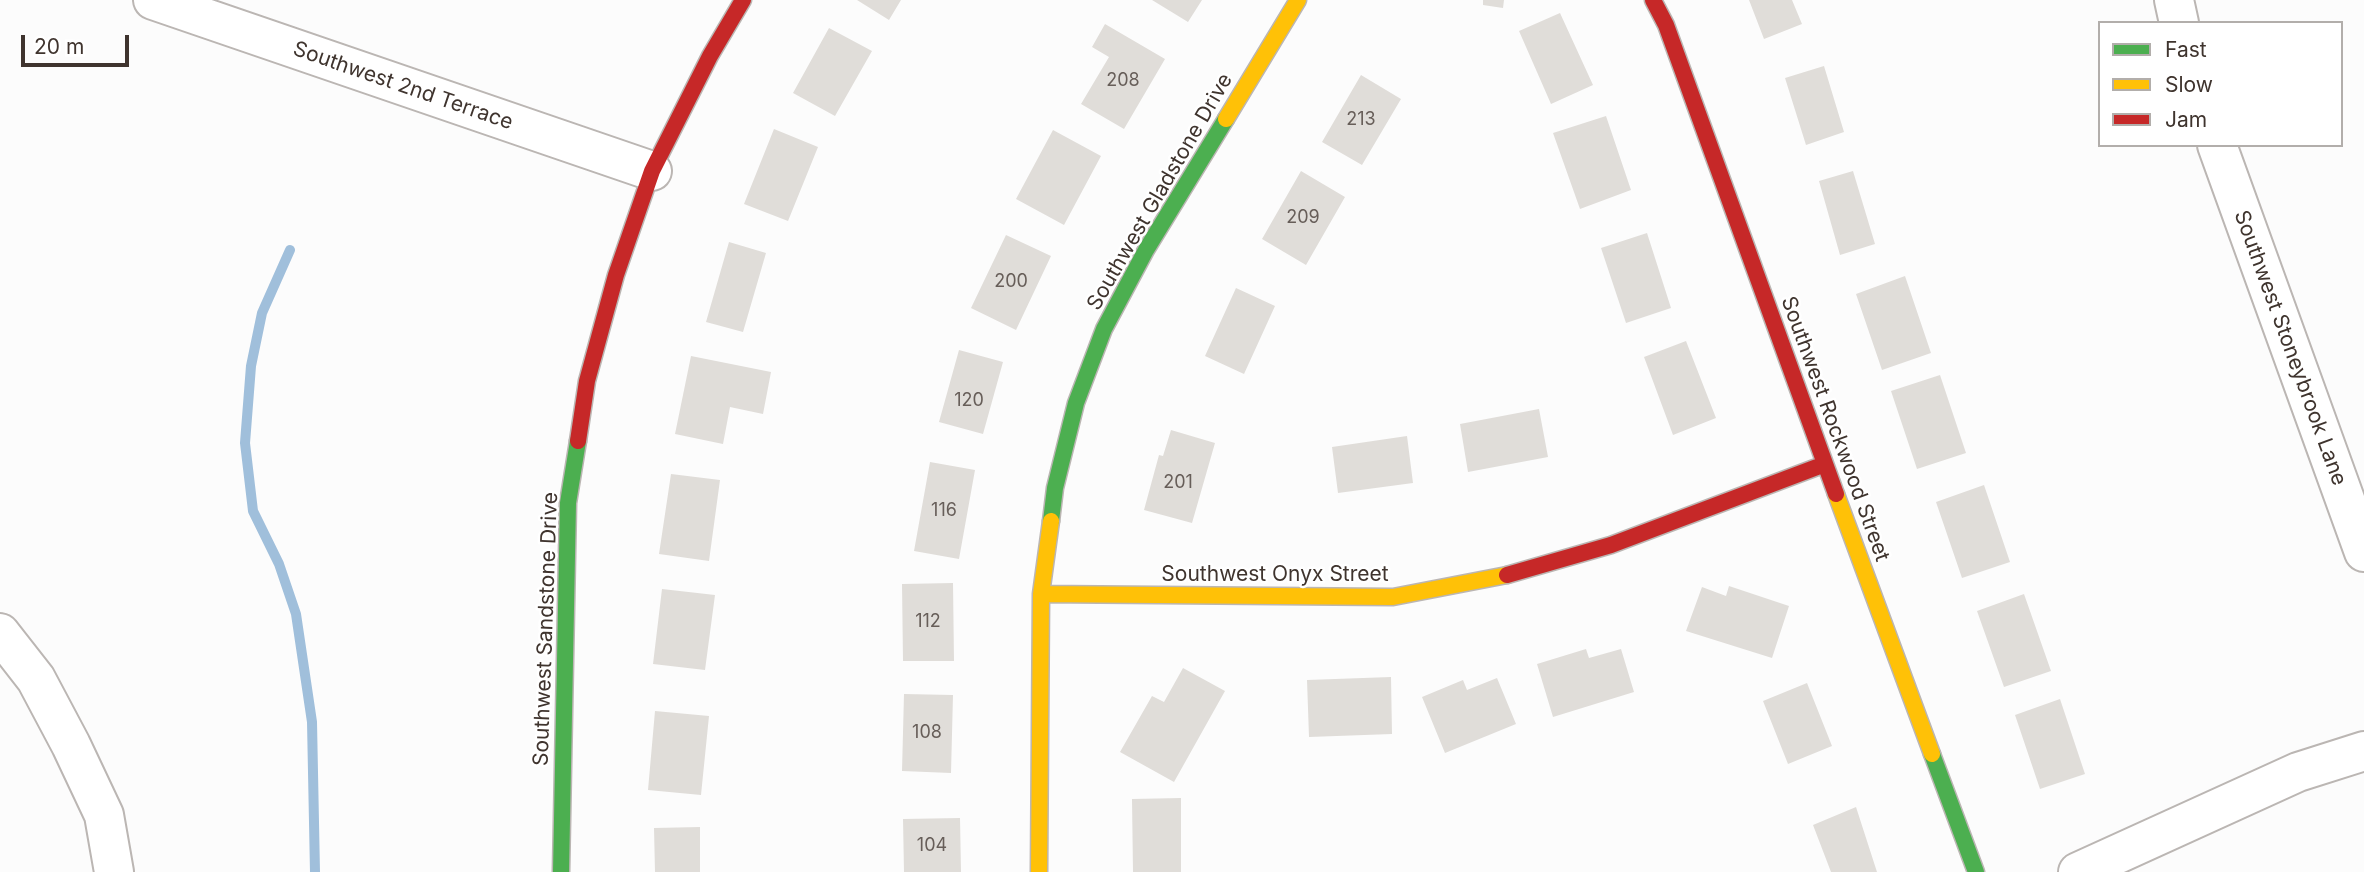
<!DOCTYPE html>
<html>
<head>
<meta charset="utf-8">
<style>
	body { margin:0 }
	#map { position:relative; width:2364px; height:872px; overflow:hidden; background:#fcfcfc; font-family:Inter,sans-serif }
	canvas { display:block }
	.legend { position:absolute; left:2098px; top:21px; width:245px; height:126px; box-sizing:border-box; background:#fff; border:2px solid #b2aeab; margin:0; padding:9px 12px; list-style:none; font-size:21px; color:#3f342e }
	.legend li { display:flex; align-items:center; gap:14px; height:35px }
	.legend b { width:35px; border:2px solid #b2aeab }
	.scale { position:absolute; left:21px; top:35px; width:108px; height:32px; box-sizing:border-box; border:4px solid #3f342e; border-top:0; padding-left:9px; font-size:21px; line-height:24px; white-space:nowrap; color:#3f342e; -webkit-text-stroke:5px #fff; paint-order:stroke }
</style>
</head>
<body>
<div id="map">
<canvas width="2364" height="872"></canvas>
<ul class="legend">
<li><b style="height:9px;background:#4caf50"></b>Fast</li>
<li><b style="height:9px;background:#ffc107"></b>Slow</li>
<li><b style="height:9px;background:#c62828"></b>Jam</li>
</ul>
<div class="scale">20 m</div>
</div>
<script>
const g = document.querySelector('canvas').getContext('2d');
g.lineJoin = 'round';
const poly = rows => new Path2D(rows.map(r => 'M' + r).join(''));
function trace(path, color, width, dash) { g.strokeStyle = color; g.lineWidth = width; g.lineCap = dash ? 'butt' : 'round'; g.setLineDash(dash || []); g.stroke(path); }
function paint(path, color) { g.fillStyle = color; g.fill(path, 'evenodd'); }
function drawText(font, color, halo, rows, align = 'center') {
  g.font = font + ' Inter,sans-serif'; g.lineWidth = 5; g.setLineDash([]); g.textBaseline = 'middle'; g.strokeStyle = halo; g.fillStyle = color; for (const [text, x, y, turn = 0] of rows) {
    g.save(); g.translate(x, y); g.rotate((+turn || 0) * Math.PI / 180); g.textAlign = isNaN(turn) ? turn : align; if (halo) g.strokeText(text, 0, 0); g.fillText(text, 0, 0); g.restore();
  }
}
trace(poly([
	[290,250,262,313,251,366,245,443,253,511,279,564,296,614,312,722,315,872]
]), '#a0bfdb', 10);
paint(poly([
	[857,0,901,0,889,20],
	[1152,0,1202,0,1188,22],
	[1483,0,1504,0,1503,8,1483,5],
	[1749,0,1792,0,1802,24,1764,39],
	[1560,13,1593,85,1551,104,1519,31],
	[1105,24,1165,59,1124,129,1081,104,1109,57,1092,47],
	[829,28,872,51,835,116,793,93],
	[1824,66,1844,132,1806,145,1785,78],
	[1361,75,1401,99,1362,165,1322,142],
	[1606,116,1631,190,1580,209,1553,133],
	[774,129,818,147,788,221,744,204],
	[1053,130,1101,156,1064,225,1016,199],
	[1301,171,1345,197,1306,265,1262,239],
	[1853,171,1875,244,1840,255,1819,181],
	[1647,233,1671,308,1626,323,1601,248],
	[1006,235,1051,256,1016,330,971,308],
	[729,242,766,253,743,332,706,322],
	[1905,276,1931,353,1882,370,1856,294],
	[1236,288,1275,306,1244,374,1205,356],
	[1686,341,1716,418,1673,435,1644,357],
	[959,350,1003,362,983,434,939,422],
	[691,356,771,372,763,414,730,407,723,444,675,434],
	[1940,375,1966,453,1917,469,1891,391],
	[1539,409,1548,457,1468,472,1460,424],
	[1171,430,1215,443,1192,523,1144,510,1159,455,1163,456],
	[1407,436,1413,483,1338,493,1332,447],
	[930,462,975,470,959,559,914,551],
	[671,474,720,480,709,561,659,554],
	[1984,485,2010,562,1962,578,1936,502],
	[953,583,954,661,903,661,902,584],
	[1729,586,1789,606,1772,658,1686,631,1702,587,1726,596],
	[662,589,715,595,705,670,653,664],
	[2024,594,2051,671,2004,687,1977,611],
	[1586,649,1589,658,1621,649,1634,692,1553,717,1537,664],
	[1183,668,1225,691,1174,782,1120,752,1152,696,1164,702],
	[1391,677,1392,734,1309,737,1307,680],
	[1497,678,1516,724,1445,753,1422,697,1463,680,1467,690],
	[1807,683,1832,746,1788,764,1763,701],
	[904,694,953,695,951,773,902,771],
	[2060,699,2085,774,2040,789,2015,715],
	[655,711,709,716,701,795,648,790],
	[1181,798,1181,872,1133,872,1132,799],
	[1856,807,1877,872,1831,872,1813,825],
	[960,818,961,872,904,872,903,819],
	[700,827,700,872,655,872,654,828]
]), '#e0ddd9');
const street = poly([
	[153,0,652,171],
	[2174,0,2179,23],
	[2217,145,2364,552],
	[0,633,36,679,71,745,104,815,114,872],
	[2078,872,2298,772,2364,751]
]);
const fast = poly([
	[1051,521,1055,488,1076,403,1104,329,1146,250,1226,119],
	[1932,754,1976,872],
	[561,872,568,503,578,441]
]);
const slow = poly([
	[1226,119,1298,0],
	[1836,494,1932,754],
	[1041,594,1393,597,1507,575],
	[1039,872,1041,594,1051,521]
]);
const jam = poly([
	[1653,0,1666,25,1836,494],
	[578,441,587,381,616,275,652,171,710,56,743,0],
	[1507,575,1611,545,1825,464]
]);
trace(street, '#bbb6b3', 42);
trace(fast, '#bbb6b3', 19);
trace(slow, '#bbb6b3', 19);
trace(jam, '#bbb6b3', 19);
trace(street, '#fff', 38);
trace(fast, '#4caf50', 16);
trace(slow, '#ffc107', 16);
trace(jam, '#c62828', 16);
drawText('18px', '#675e59', null, [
	["208",1123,81],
	["213",1361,120],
	["209",1303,218],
	["200",1011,282],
	["120",969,401],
	["201",1178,483],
	["116",944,511],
	["112",928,622],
	["108",927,733],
	["104",932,846]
]);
drawText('21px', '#3f342e', '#fff', [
	["Southwest 2nd Terrace",403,86,19],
	["Southwest Gladstone Drive",1160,192,-60],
	["Southwest Stoneybrook Lane",2290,348,70],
	["Southwest Rockwood Street",1835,429,70],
	["Southwest Onyx Street",1275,575],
	["Southwest Sandstone Drive",546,629,-88]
]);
</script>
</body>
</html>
